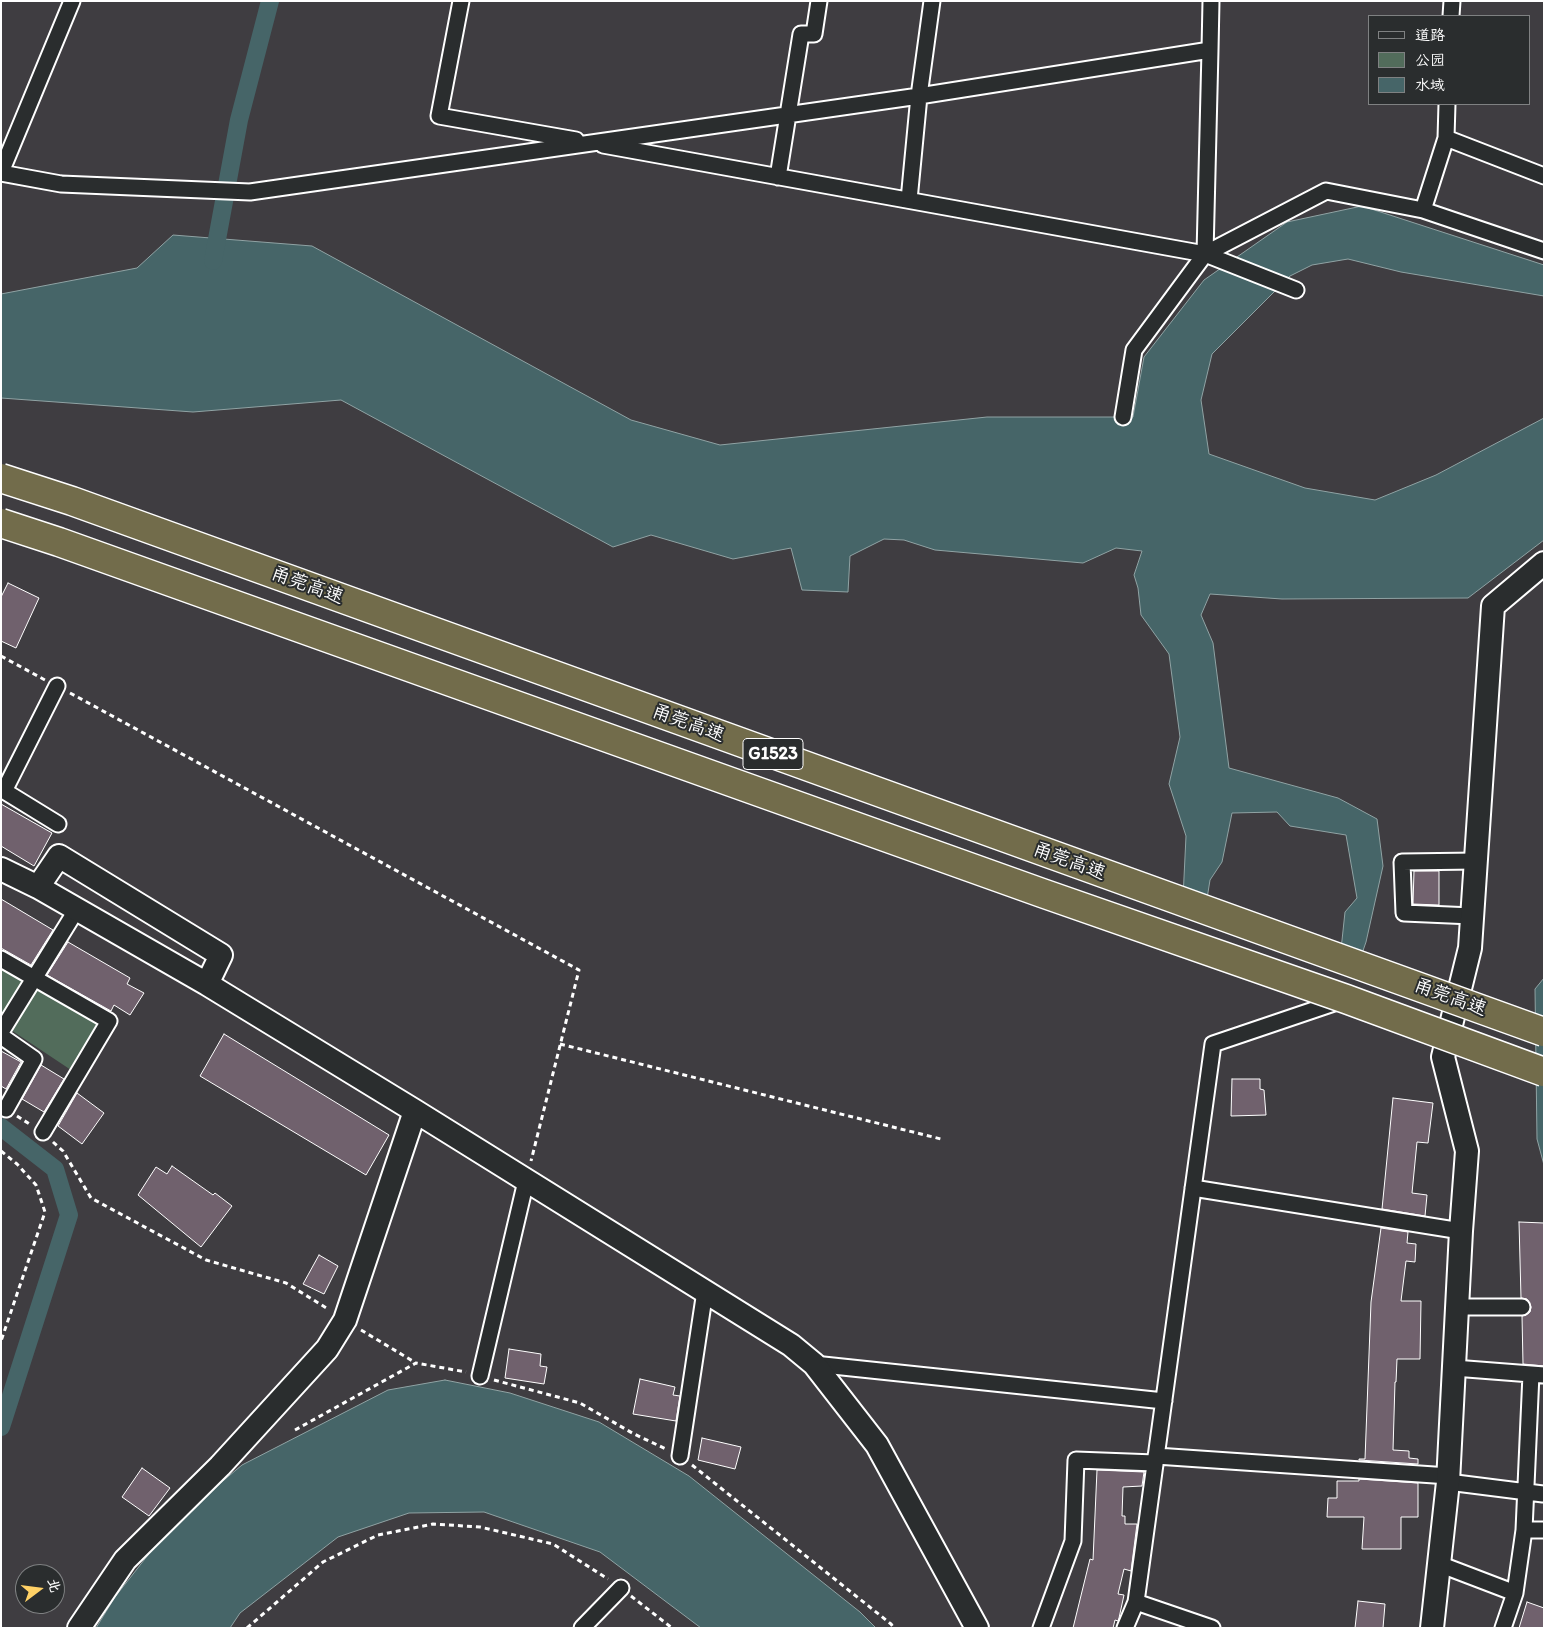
<!DOCTYPE html>
<html>
<head>
<meta charset="utf-8">
<style>
	body { margin:0 }
	#map { position:relative; width:1545px; height:1629px; overflow:hidden; background:#3f3d41; font-family:Itim,"LXGW WenKai TC",sans-serif }
	canvas { display:block }
	.frame { position:absolute; inset:0; border:2px solid #fff; pointer-events:none }
	.legend { position:absolute; left:1368px; top:15px; width:162px; height:90px; box-sizing:border-box; background:#2a2d2e; border:1px solid #7f8182; margin:0; padding:6px 9px; list-style:none; font-size:15px; color:#fff }
	.legend li { display:flex; align-items:center; gap:10px; height:25px }
	.legend b { width:25px; border:1px solid #7f8182 }
	.north { position:absolute; left:15px; top:1564px; width:50px; height:50px; box-sizing:border-box; background:#2a2d2e; border:1px solid #7f8182; border-radius:50%; rotate:75deg; font-size:14px; font-weight:700; line-height:20px; text-align:center; color:#fff }
	.north::after { content:''; display:block; margin:auto; width:18px; height:22px; background:#ffd166; clip-path:polygon(50% 0,100% 100%,50% 72%,0 100%) }
</style>
</head>
<body>
<div id="map">
<canvas width="1545" height="1629"></canvas>
<div class="frame"></div>
<ul class="legend">
<li><b style="height:6px;background:#2a2d2e"></b>道路</li>
<li><b style="height:14px;background:#526c5b"></b>公园</li>
<li><b style="height:14px;background:#466568"></b>水域</li>
</ul>
<div class="north">北</div>
</div>
<script>
const g = document.querySelector('canvas').getContext('2d');
g.lineJoin = 'round';
function paint(path, color) { g.fillStyle = color; g.fill(path, 'evenodd'); }
const poly = rows => new Path2D(rows.map(r => 'M' + r).join(''));
function trace(path, color, width, dash) { g.strokeStyle = color; g.lineWidth = width; g.lineCap = dash ? 'butt' : 'round'; g.setLineDash(dash || []); g.stroke(path); }
function drawText(font, color, halo, rows, align = 'center') {
  g.font = font + ' Itim,"LXGW WenKai TC",sans-serif'; g.lineWidth = 4; g.setLineDash([]); g.textBaseline = 'middle'; g.strokeStyle = halo; g.fillStyle = color; for (const [text, x, y, turn = 0] of rows) {
    g.save(); g.translate(x, y); g.rotate((+turn || 0) * Math.PI / 180); g.textAlign = isNaN(turn) ? turn : align; if (halo) g.strokeText(text, 0, 0); g.fillText(text, 0, 0); g.restore();
  }
}
paint(poly([
	[1,964,27,978,1,1023],
	[35,984,101,1024,74,1072,8,1028]
]), '#526c5b');
const water = poly([
	[1362,206,1544,265,1544,296,1401,272,1348,259,1312,265,1290,276,1212,354,1201,400,1209,454,1305,488,1375,500,1436,475,1544,418,1544,540,1468,598,1282,599,1210,594,1201,615,1213,643,1229,768,1338,798,1377,819,1383,866,1366,942,1358,965,1340,959,1345,912,1357,898,1346,835,1290,826,1277,812,1232,813,1222,862,1210,880,1205,911,1183,898,1186,836,1169,784,1180,737,1169,654,1141,615,1138,588,1134,575,1142,551,1116,548,1083,563,935,550,904,540,884,539,850,556,848,592,802,590,791,548,733,559,651,535,613,547,341,400,193,412,1,398,1,294,137,268,173,235,312,246,631,420,720,445,987,417,1133,417,1144,357,1204,280,1287,222,1362,206],
	[1544,978,1544,1165,1537,1139,1535,989,1544,978],
	[445,1380,510,1393,599,1422,689,1476,860,1612,876,1628,701,1628,600,1552,484,1512,409,1513,338,1537,240,1613,230,1628,96,1628,115,1597,174,1522,242,1465,388,1390,445,1380]
]);
paint(water, '#466568');
trace(water, '#90a3a4', 1);
trace(poly([
	[213,261,239,120,270,1],
	[1,1127,55,1169,69,1215,1,1427]
]), '#466568', 18);
const building = poly([
	[8,583,39,598,16,648,1,641,1,597,8,583],
	[1,804,52,833,34,866,1,846,1,804],
	[1414,871,1439,871,1439,905,1413,904,1414,871],
	[1,899,53,930,31,965,1,948,1,899],
	[68,942,130,978,127,984,144,993,130,1015,114,1005,111,1011,47,975,68,942],
	[224,1034,389,1135,366,1175,200,1076,224,1034],
	[1,1051,21,1062,6,1089,1,1086,1,1051],
	[41,1065,64,1079,44,1112,22,1099,41,1065],
	[1232,1079,1260,1079,1260,1089,1264,1090,1266,1115,1231,1116,1232,1079],
	[77,1093,104,1113,82,1144,58,1126,77,1093],
	[1393,1098,1433,1103,1428,1143,1417,1142,1412,1193,1427,1195,1425,1216,1382,1209,1393,1098],
	[172,1166,213,1195,215,1193,232,1206,201,1247,138,1195,156,1167,167,1174,172,1166],
	[1519,1222,1544,1223,1544,1366,1523,1364,1522,1316,1526,1315,1530,1312,1531,1307,1527,1299,1521,1298,1519,1222],
	[1381,1228,1408,1232,1407,1243,1416,1244,1415,1262,1406,1261,1401,1301,1421,1301,1420,1359,1397,1359,1396,1382,1395,1382,1393,1450,1409,1451,1409,1458,1418,1459,1418,1464,1359,1460,1359,1459,1365,1459,1371,1302,1381,1228],
	[319,1255,338,1266,324,1294,303,1284,319,1255],
	[509,1349,541,1354,540,1366,547,1367,544,1384,505,1378,509,1349],
	[640,1379,675,1387,673,1395,680,1396,676,1421,633,1414,640,1379],
	[702,1438,741,1447,735,1469,698,1460,702,1438],
	[142,1468,170,1488,149,1516,122,1497,142,1468],
	[1097,1470,1144,1472,1142,1486,1123,1487,1122,1516,1125,1516,1125,1524,1137,1524,1131,1571,1124,1569,1118,1594,1124,1595,1119,1618,1118,1621,1115,1620,1113,1628,1073,1628,1090,1559,1093,1560,1097,1470],
	[1359,1479,1418,1483,1418,1517,1401,1517,1401,1549,1362,1549,1364,1517,1327,1517,1328,1498,1337,1498,1337,1481,1359,1481,1359,1479],
	[1358,1601,1385,1604,1383,1628,1355,1628,1358,1601],
	[1527,1602,1544,1608,1544,1628,1519,1628,1527,1602]
]);
paint(building, '#70616d');
trace(building, '#fff', 1);
const street = poly([
	[461,1,439,116,576,140],
	[1451,16,1452,1],
	[1446,138,1544,176],
	[603,145,1205,254,1296,290],
	[1,172,72,1],
	[1,173,61,184,250,192,919,96,1210,50,1211,1],
	[778,177,801,34,814,34,819,1],
	[909,200,919,96,932,1],
	[1423,210,1544,251],
	[1205,254,1210,50],
	[1123,417,1134,350,1205,254,1326,191,1423,210,1446,138,1447,104],
	[1,789,58,824],
	[4,791,57,686],
	[1472,916,1404,913,1402,862,1476,861],
	[1,959,109,1021,43,1132],
	[1,1032,77,909],
	[1,1036,34,1059,6,1109],
	[1193,1188,1461,1231],
	[1457,1307,1522,1307],
	[814,1364,1164,1401],
	[1454,1368,1544,1375],
	[480,1376,526,1181],
	[680,1456,705,1291],
	[1156,1456,1449,1476],
	[1448,1482,1543,1494],
	[1524,1530,1531,1374],
	[1439,1564,1515,1593,1524,1530,1544,1530],
	[1136,1602,1212,1628],
	[582,1628,621,1588],
	[1041,1628,1073,1541,1076,1460,1155,1463],
	[1125,1628,1136,1602,1213,1044,1343,1000],
	[1503,1628,1515,1593]
]);
const secondary = poly([
	[1,869,38,887,207,984,415,1111,791,1345,814,1364,877,1445,977,1628],
	[38,887,59,856,221,955,207,984],
	[79,1628,125,1560,220,1466,327,1349,345,1320,415,1111],
	[1432,1628,1448,1482,1461,1231,1467,1151,1443,1057,1470,948,1493,606,1544,563]
]);
trace(street, '#fff', 19);
trace(secondary, '#fff', 26);
trace(poly([
	[1,656,45,680],
	[70,693,579,970,531,1161],
	[560,1044,941,1139],
	[17,1116,31,1125],
	[53,1142,63,1151,91,1198,206,1260,286,1283,328,1309],
	[1,1151,17,1164,36,1185,45,1212,1,1341],
	[361,1330,416,1363],
	[494,1380,580,1403,634,1434,666,1449],
	[295,1430,416,1363,466,1372],
	[692,1465,891,1624,894,1628],
	[631,1596,672,1628],
	[247,1628,323,1562,378,1535,433,1524,480,1527,553,1544,608,1579]
]), '#fff', 3, [5, 4]);
trace(street, '#2a2d2e', 15);
trace(secondary, '#2a2d2e', 22);
const highwayBridge = poly([
	[1,478,72,501,1544,1032],
	[1,523,59,542,1042,893,1346,999,1544,1072]
]);
trace(highwayBridge, '#fff', 31, []);
trace(highwayBridge, '#726c4b', 28);
for (const [x, y, w] of [
	[773,754,60]
]) { const box = new Path2D(); box.roundRect(x - w / 2, y - 15.5, w, 31, 4); g.fillStyle = '#2a2d2e'; g.fill(box); trace(box, '#fff', 1); }
drawText('bold 18px', '#fff', null, [
	["G1523",773,754]
]);
drawText('19px', '#fff', '#2a2d2e', [
	["甬莞高速",307,586,20],
	["甬莞高速",688,724,20],
	["甬莞高速",1069,862,20],
	["甬莞高速",1450,998,20]
]);
</script>
</body>
</html>
